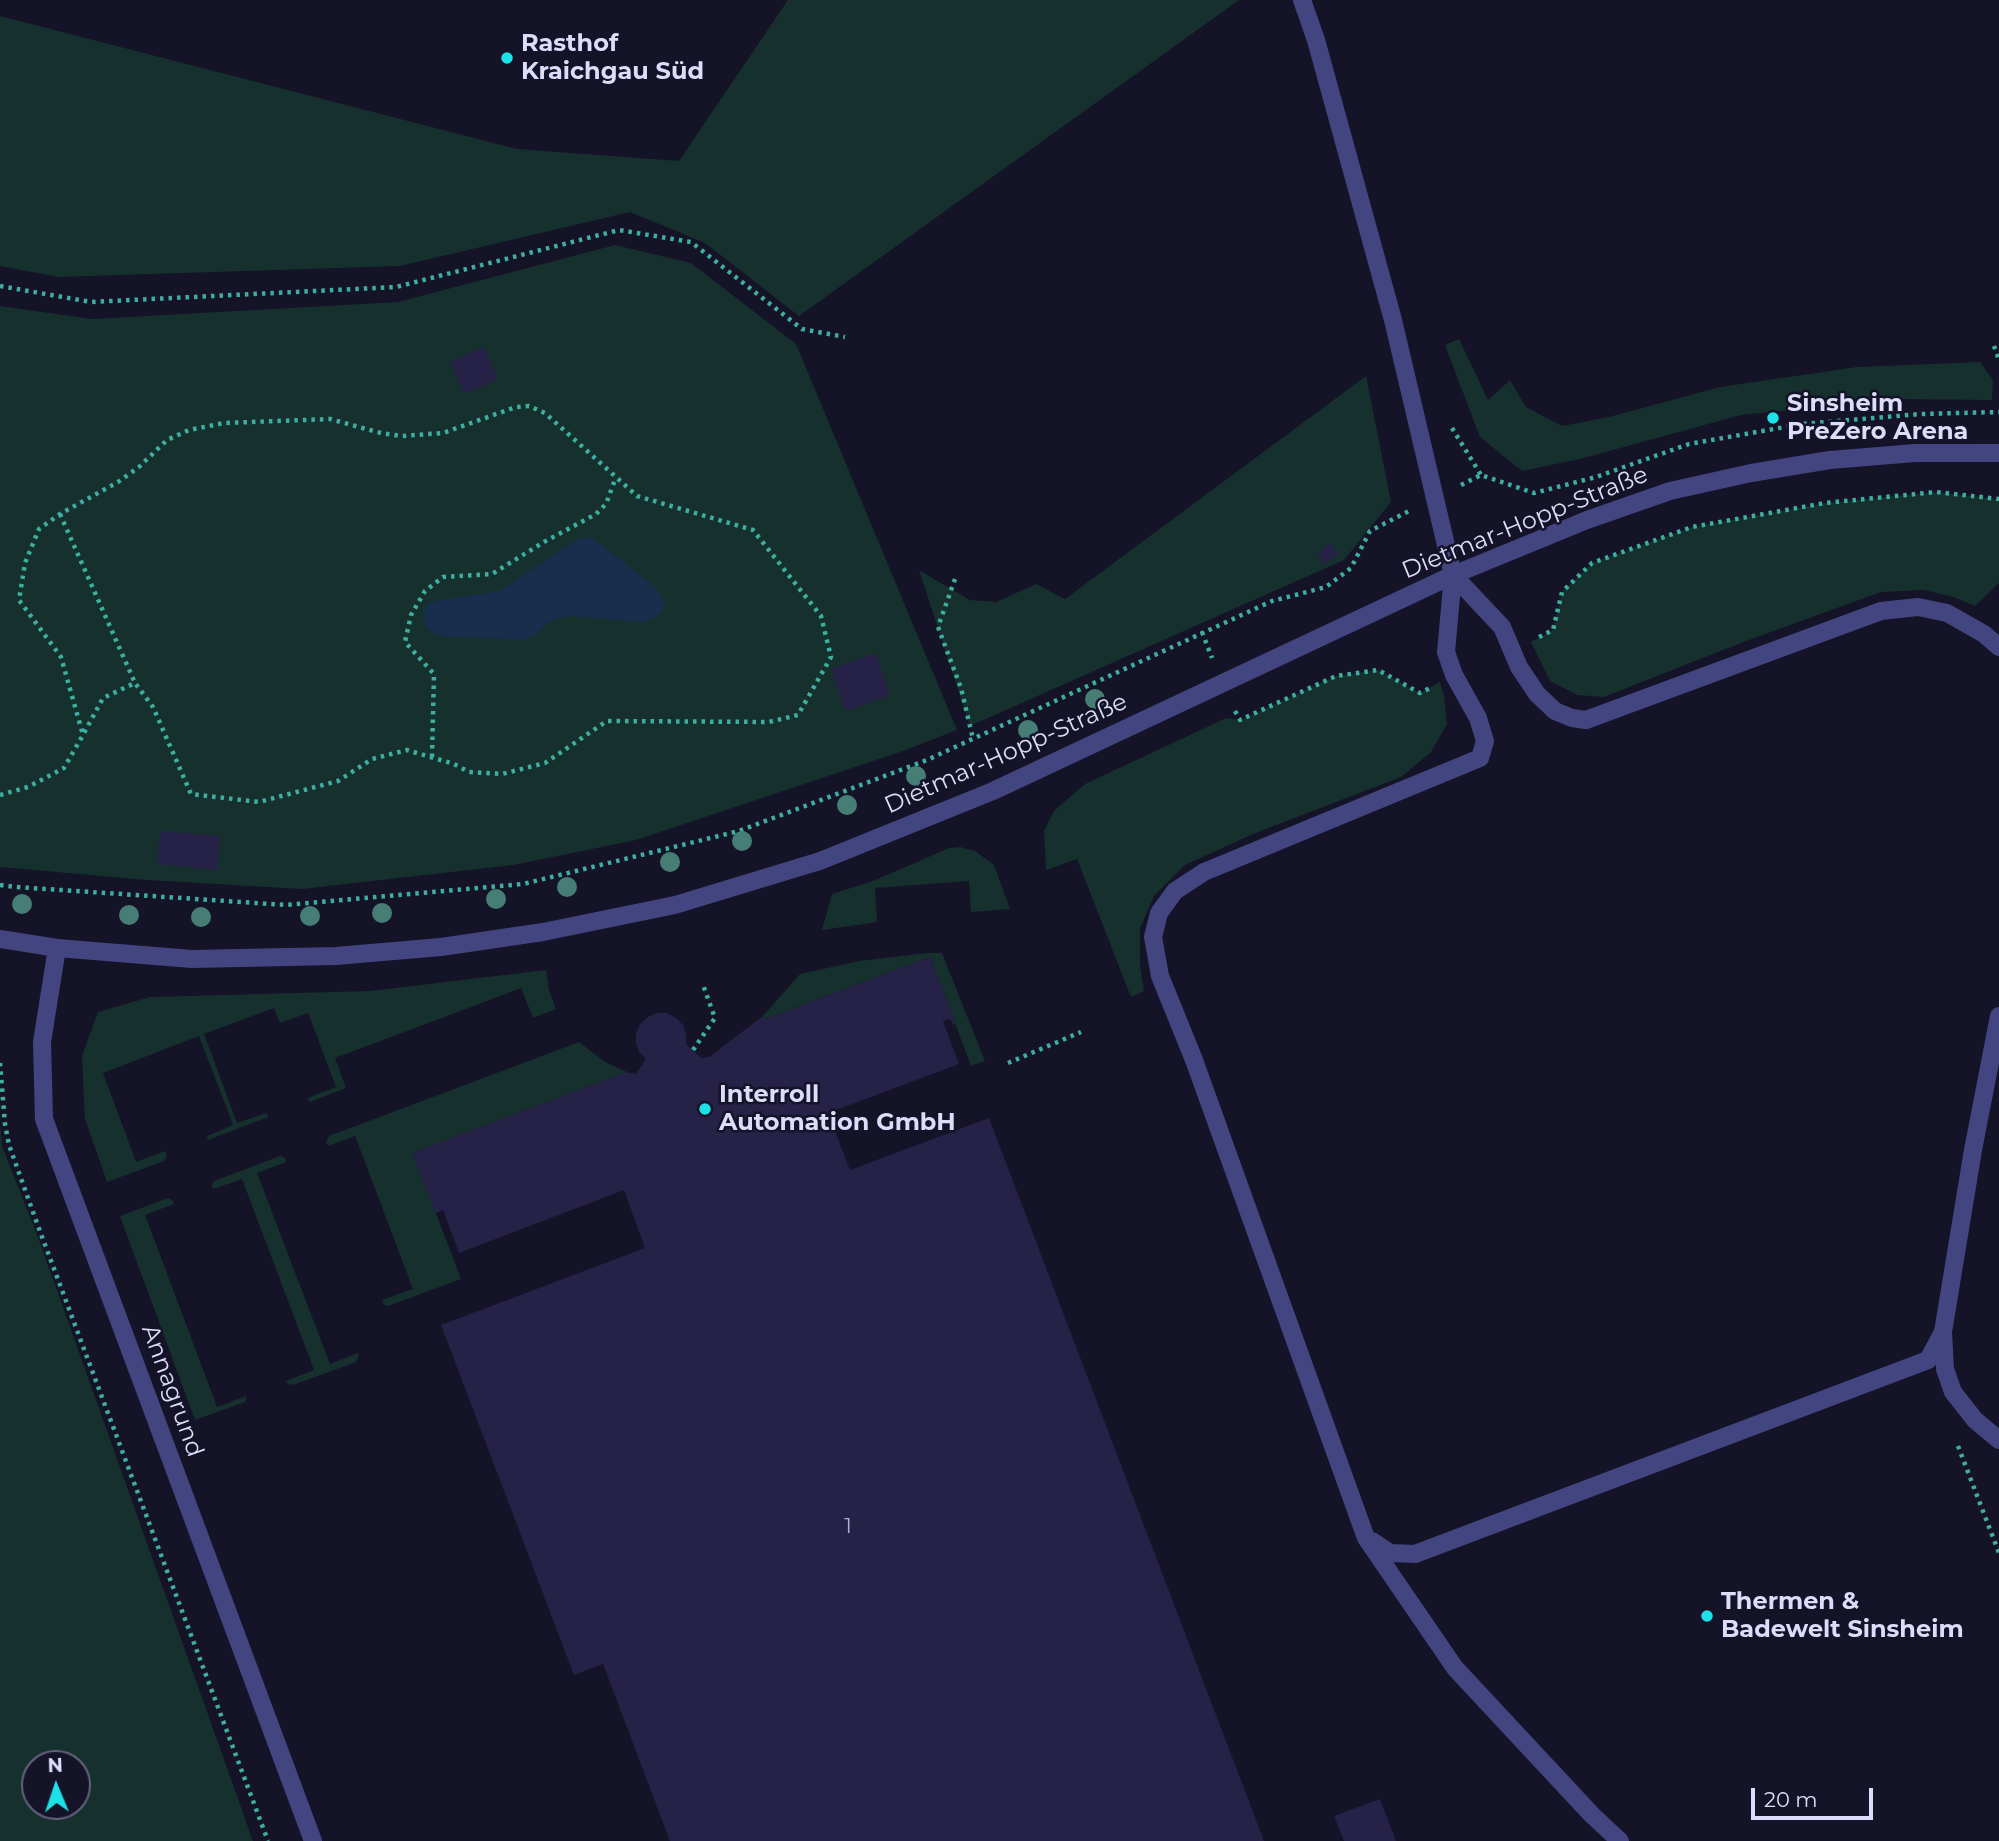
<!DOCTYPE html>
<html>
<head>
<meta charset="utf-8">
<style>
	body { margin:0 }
	#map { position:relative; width:1999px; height:1841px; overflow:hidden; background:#151327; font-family:Montserrat,sans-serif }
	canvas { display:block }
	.north { position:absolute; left:21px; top:1750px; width:70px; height:70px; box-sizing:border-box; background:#151327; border:2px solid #65637c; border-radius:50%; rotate:358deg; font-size:19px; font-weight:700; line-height:28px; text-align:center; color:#dedcfb }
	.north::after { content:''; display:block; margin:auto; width:24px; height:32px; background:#1de1e7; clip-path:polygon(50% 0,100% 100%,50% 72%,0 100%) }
	.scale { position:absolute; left:1751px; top:1788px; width:122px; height:32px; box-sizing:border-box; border:4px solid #dedcfb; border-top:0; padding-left:9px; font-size:21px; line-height:24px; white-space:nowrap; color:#dedcfb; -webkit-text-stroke:5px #151327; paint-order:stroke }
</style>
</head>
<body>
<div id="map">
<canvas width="1999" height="1841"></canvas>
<div class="north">N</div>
<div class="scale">20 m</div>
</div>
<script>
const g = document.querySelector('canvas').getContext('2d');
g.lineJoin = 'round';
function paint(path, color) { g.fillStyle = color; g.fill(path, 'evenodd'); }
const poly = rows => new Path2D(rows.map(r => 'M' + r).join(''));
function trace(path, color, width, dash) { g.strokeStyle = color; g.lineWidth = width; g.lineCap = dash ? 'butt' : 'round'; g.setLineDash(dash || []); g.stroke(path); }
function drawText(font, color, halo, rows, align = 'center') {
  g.font = font + ' Montserrat,sans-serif'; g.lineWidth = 5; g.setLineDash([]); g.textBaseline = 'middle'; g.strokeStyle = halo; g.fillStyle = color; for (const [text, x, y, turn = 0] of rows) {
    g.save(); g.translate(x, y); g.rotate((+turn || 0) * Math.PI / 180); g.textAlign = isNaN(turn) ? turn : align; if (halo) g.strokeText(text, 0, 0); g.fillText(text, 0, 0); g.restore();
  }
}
paint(poly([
	[788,0,1239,0,799,316,705,243,630,212,400,266,59,277,0,266,0,16,517,149,679,161],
	[615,245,691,263,796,344,957,730,903,751,636,840,513,865,302,889,147,880,0,867,0,306,92,319,398,302],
	[1459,339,1488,400,1510,380,1526,407,1562,426,1609,417,1720,387,1857,367,1980,362,1993,380,1992,400,1899,399,1741,415,1580,459,1522,471,1480,437,1445,345],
	[1366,376,1391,502,1344,560,970,726,919,570,970,600,996,602,1036,584,1065,599],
	[1936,492,1999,499,1999,583,1975,606,1953,597,1924,590,1881,592,1746,641,1604,697,1577,695,1550,681,1531,642,1553,630,1562,592,1592,563,1692,527,1825,503],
	[1378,670,1420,693,1440,682,1444,696,1447,724,1431,752,1401,777,1253,834,1185,865,1154,896,1140,928,1140,965,1144,991,1131,997,1077,859,1046,870,1044,831,1054,811,1085,784,1226,718,1240,720,1336,676],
	[960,847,975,851,994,865,1010,909,971,912,969,881,875,888,877,922,822,930,832,894,873,881,949,848],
	[927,953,942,953,985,1061,971,1066,930,957,766,1019,763,1016,800,974,859,961],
	[546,970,549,990,556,1009,533,1018,521,988,479,1004,335,1058,346,1088,310,1102,308,1098,336,1087,308,1013,280,1023,274,1008,204,1034,237,1123,267,1113,268,1117,208,1140,207,1136,233,1125,199,1036,103,1073,136,1162,165,1151,167,1155,164,1161,107,1182,85,1119,82,1056,98,1012,150,997,370,991],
	[579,1042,605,1062,627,1072,413,1153,461,1279,388,1306,384,1305,382,1300,413,1289,355,1136,328,1146,326,1142,329,1136],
	[0,1125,2,1146,38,1237,253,1841,0,1841],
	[35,1764,77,1764,77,1806,35,1806],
	[280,1156,285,1158,286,1162,257,1173,330,1364,358,1353,359,1355,356,1362,293,1385,287,1383,286,1381,314,1370,242,1179,213,1189,212,1185,214,1181],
	[168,1198,172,1200,174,1204,145,1215,217,1407,246,1396,246,1399,245,1402,195,1420,120,1216]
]), '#16302e');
paint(poly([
	[588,537,595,540,656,588,663,601,664,609,656,617,643,622,571,616,554,619,545,625,535,635,525,640,440,636,430,631,423,622,424,610,430,602,499,591,576,540]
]), '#172f4c');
paint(poly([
	[484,347,498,379,464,394,450,362],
	[1330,543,1338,553,1325,564,1317,554],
	[876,653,890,695,845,711,831,669],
	[160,831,220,836,217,870,157,864],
	[930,957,955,1023,953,1025,950,1019,943,1021,959,1064,828,1113,850,1170,989,1118,1264,1841,670,1841,603,1664,574,1675,441,1325,645,1248,624,1190,459,1253,443,1210,435,1213,412,1153,627,1072,636,1074,646,1059,639,1052,636,1043,636,1033,640,1024,648,1017,657,1013,667,1013,676,1018,683,1025,686,1034,686,1044,701,1058,709,1057,763,1016,766,1019],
	[1380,1799,1396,1841,1344,1841,1334,1816]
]), '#262146');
trace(poly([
	[0,286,91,302,396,287,619,230,691,242,802,329,845,337],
	[1994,346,1999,360],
	[1452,428,1481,475],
	[1461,485,1481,475,1534,493,1596,477,1689,444,1802,424,1921,414,1999,412],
	[60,514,135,683],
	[955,579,938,627,961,688,973,739],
	[1202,632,1212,658],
	[1539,637,1553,630,1562,592,1592,563,1692,527,1825,503,1936,492,1999,499],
	[1235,711,1240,720,1336,676,1378,670,1420,693,1430,688],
	[432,757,434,674,405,642,411,615,425,591,443,577,492,574,544,542,596,514,606,504,616,477],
	[0,795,28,787,64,768,83,735,103,698,135,683,153,707,191,794,259,802,338,781,372,759,407,750,454,764,469,772,502,774,545,763,607,721,769,722,798,715,831,657,821,616,753,530,637,496,545,413,529,406,516,407,443,433,402,436,381,433,330,419,224,423,189,430,167,440,139,467,118,482,60,514,39,529,25,563,19,600,61,657,83,735],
	[0,885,16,887,286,905,523,884,739,831,927,760,1272,601,1326,587,1351,568,1370,531,1409,511],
	[693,1050,715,1018,703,985],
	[0,1063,5,1124,9,1145,38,1226,268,1841],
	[1008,1063,1081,1032],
	[1958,1446,1999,1553]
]), '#3eaea0', 4.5, [3.5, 5]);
trace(poly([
	[1302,0,1316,40,1393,320,1453,575,1446,652,1454,675,1478,718,1485,741,1480,758,1204,872,1175,891,1159,913,1153,937,1160,976,1194,1060,1366,1538,1455,1668,1592,1815,1620,1841],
	[1453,575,1502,627,1519,667,1537,694,1555,711,1572,718,1586,720,1881,611,1918,607,1947,613,1984,634,1999,647],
	[0,939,57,948,192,959,336,956,441,947,543,932,675,905,820,861,993,791,1453,575,1587,520,1670,491,1751,473,1830,460,1915,453,1999,453],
	[57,948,42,1042,44,1119,313,1841],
	[1999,1016,1973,1150,1943,1332,1945,1369,1953,1392,1975,1420,1999,1440],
	[1372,1541,1390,1553,1415,1554,1928,1360,1943,1332]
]), '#434581', 18);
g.fillStyle = '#467e75';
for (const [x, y] of [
	[1095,699],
	[1028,730],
	[916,776],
	[847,805],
	[742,841],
	[670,862],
	[567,887],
	[496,899],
	[22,904],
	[382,913],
	[129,915],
	[310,916],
	[201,917]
]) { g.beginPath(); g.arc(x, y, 10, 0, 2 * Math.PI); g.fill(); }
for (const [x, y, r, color] of [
	[507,58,7,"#1de1e7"],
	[1773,418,7,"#1de1e7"],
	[705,1109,7,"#1de1e7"],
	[1707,1616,7,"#1de1e7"]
]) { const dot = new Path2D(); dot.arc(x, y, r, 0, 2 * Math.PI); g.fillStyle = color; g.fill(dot); trace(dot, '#151327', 2.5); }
drawText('21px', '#b0adce', null, [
	["1",848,1527]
]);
drawText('bold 24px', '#dedcfb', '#151327', [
	["Rasthof",521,44],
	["Kraichgau Süd",521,72],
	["Sinsheim",1787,404],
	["PreZero Arena",1787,432],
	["Interroll",719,1095],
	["Automation GmbH",719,1123],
	["Thermen &",1721,1602],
	["Badewelt Sinsheim",1721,1630]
], 'left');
drawText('24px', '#dedcfb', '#151327', [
	["Dietmar-Hopp-Straße",1525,523,-22],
	["Dietmar-Hopp-Straße",1006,754,-24],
	["Annagrund",172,1391,70]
]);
</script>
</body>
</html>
